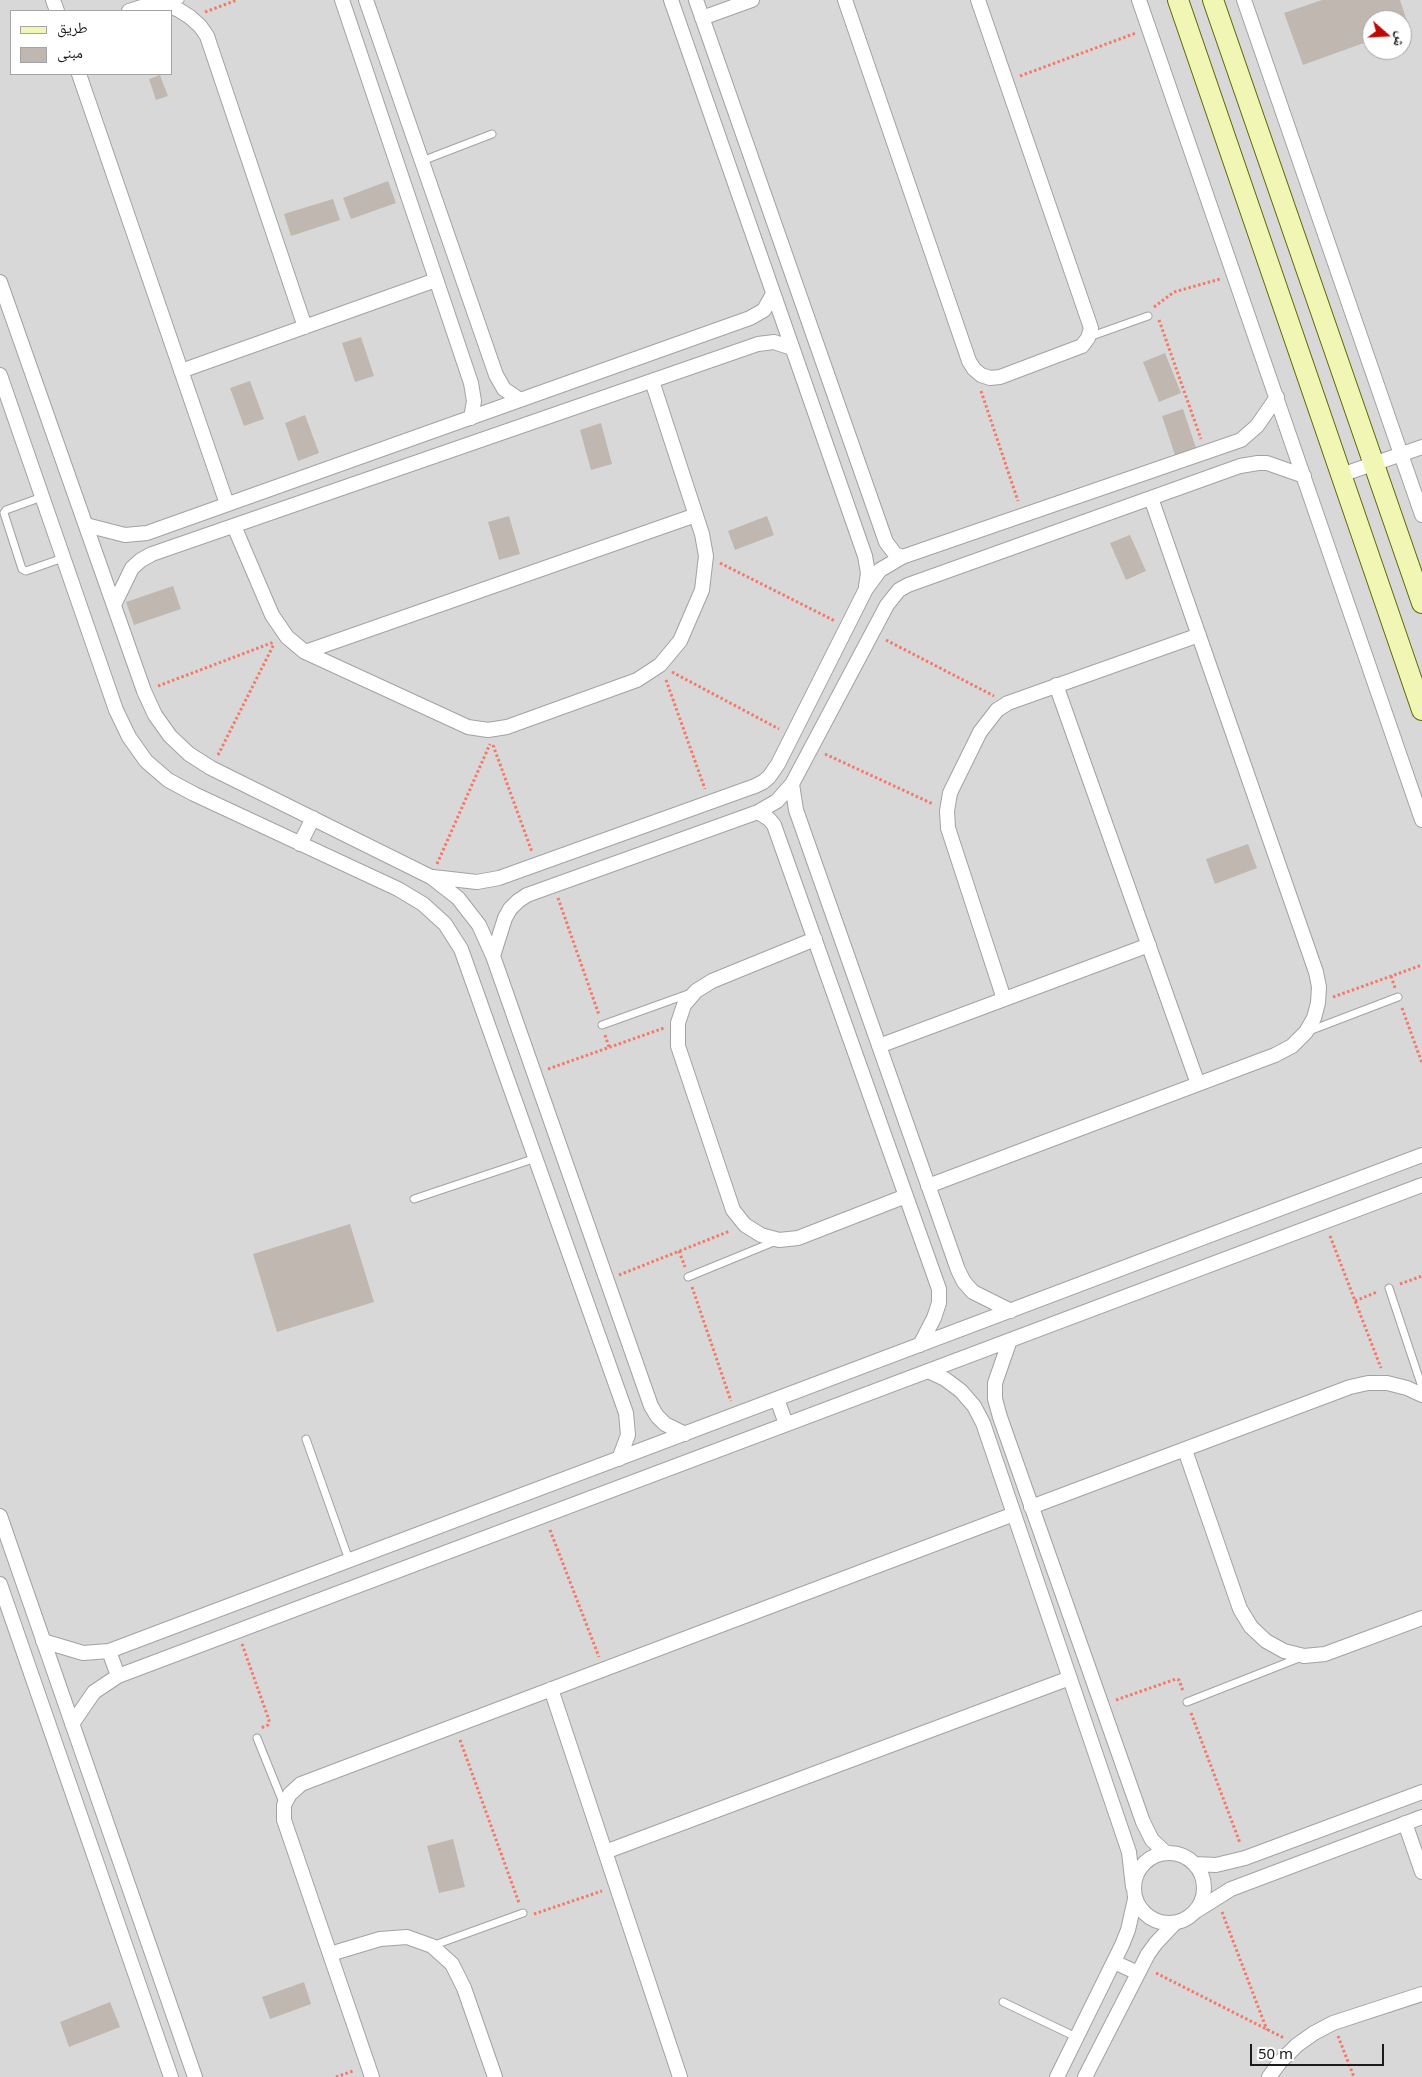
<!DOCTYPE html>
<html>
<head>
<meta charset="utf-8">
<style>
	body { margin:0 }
	#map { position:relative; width:1422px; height:2077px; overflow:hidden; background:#ece8e0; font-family:"Noto Sans","Noto Naskh Arabic",sans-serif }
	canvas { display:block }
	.legend { position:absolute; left:10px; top:10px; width:162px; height:65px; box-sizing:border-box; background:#fff; border:1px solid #a4a4a4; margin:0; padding:6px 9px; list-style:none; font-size:15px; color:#1b1b1b }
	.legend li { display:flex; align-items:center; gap:10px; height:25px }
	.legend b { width:25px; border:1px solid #a4a4a4 }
	.north { position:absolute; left:1362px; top:10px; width:50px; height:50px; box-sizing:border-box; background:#fff; border:1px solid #a4a4a4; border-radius:50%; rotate:109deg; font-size:14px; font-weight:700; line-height:20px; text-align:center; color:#1b1b1b }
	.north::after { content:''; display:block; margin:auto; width:18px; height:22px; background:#be0907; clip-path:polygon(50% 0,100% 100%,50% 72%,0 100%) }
	.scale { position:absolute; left:1250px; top:2044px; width:134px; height:22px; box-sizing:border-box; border:2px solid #1b1b1b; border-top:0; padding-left:6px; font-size:15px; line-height:18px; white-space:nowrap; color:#1b1b1b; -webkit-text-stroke:4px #fff; paint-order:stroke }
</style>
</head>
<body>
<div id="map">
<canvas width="1422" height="2077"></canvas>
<ul class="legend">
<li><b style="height:6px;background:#f2f6b4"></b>طريق</li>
<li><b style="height:14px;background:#c0b8b0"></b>مبنى</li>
</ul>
<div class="north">ش</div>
<div class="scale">50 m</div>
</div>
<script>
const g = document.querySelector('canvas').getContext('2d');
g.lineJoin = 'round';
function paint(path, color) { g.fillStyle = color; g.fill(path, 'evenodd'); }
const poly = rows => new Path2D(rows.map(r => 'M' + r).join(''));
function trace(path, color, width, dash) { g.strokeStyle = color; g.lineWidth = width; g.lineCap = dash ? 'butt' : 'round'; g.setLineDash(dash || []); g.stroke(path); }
paint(poly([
	[0,0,1422,0,1422,2077,0,2077],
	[11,11,171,11,171,74,11,74],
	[1372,20,1402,20,1402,50,1372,50]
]), '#d9d8d8');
paint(poly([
	[1322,0,1400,0,1409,27,1402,30,1402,20,1372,20,1372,40,1303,65,1284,13],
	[160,75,168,96,156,100,149,79],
	[388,181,396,203,351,219,343,198],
	[333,199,340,220,291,236,284,214],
	[361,337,374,376,355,382,342,343],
	[1165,353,1181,393,1159,402,1143,362],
	[250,381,264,419,244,426,230,388],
	[1183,409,1196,448,1175,455,1162,416],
	[305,415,319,453,298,461,285,423],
	[601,423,612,464,591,470,580,430],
	[509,516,520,554,499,560,488,522],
	[767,516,774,535,735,550,728,531],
	[1130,535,1146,571,1126,580,1110,543],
	[173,586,181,609,134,625,126,602],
	[1248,844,1257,868,1215,884,1206,859],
	[350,1224,374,1302,277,1332,253,1254],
	[453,1839,465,1887,439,1893,427,1846],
	[304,1982,311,2004,270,2019,262,1997],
	[110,2002,120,2027,69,2047,60,2022]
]), '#c0b8b0');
const lane = poly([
	[168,4,180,0],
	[422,161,492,134],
	[1089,337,1148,316],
	[42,497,6,510,4,513,22,569,26,571,63,558],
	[602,1025,691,993],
	[1309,1031,1398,997],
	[414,1199,536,1158],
	[688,1277,776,1241],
	[1389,1288,1422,1387],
	[306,1439,349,1560],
	[1187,1702,1299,1658],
	[257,1738,284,1805],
	[432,1946,523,1913],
	[1003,2002,1076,2037]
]);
const street = poly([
	[53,0,57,11],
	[342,0,471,383,474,401,471,418],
	[366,0,496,375,504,389,520,400],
	[671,0,865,556,868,573,866,586],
	[696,0,886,542,895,554,902,557],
	[845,0,969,361,974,369,981,375,990,378,1000,377,1082,346,1088,338,1091,328,978,0],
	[1139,0,1422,820],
	[1244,0,1422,515],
	[129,11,151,4,166,5,179,10,190,17,200,26,207,36,305,327],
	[702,18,752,0],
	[79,74,227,504],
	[0,282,144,691,155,715,170,736,189,754,211,768,431,877,458,898,479,925,493,956,651,1406,657,1416,665,1424,685,1434],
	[181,371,436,280],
	[0,375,116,710,129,737,146,761,168,780,194,794,398,889,423,904,445,924,461,949,626,1413,628,1435,619,1459],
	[1341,475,1422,447],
	[86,525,125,535,147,533,750,318,764,310,773,294],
	[234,526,272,615,287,637,305,652,468,727,488,730,507,727,637,680,660,665,680,641,702,590,706,556,702,534,652,381],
	[114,605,132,568,141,560,152,554,758,344,774,342,792,348],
	[305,652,696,515],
	[1056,685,1198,1084],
	[792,784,796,810,958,1270,964,1282,973,1292,1011,1311],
	[758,812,769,819,774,825,939,1289,939,1303,934,1318,920,1345],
	[300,844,313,818],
	[433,877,477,882,499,878,755,786,763,782,769,777,778,764,866,589,880,570,902,557,1241,440,1257,426,1277,397],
	[815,939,712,981,696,991,684,1005,678,1023,678,1046,733,1210,745,1225,761,1235,779,1240,798,1238,906,1196],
	[493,956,505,918,510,909,518,901,527,895,758,812,777,801,792,784,887,605,899,590,908,585,1240,466,1258,463,1267,463,1304,476],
	[1004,999,948,828,947,811,950,793,980,732,997,710,1008,703,1199,635],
	[879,1046,1149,945],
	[928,1186,1275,1055,1292,1046,1306,1032,1314,1018,1318,1003,1319,987,1316,972,1151,498],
	[1010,1340,995,1383,995,1399,1000,1417,1143,1822,1152,1840,1166,1853],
	[928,1371,945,1379,961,1391,974,1406,983,1423,1129,1852,1133,1887],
	[777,1399,786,1424],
	[1185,1450,1240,1609,1251,1627,1266,1641,1284,1651,1304,1656,1325,1654,1422,1618],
	[1031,1507,1350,1387,1368,1383,1387,1383,1407,1388,1422,1395],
	[0,1516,195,2077],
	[0,1584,171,2077],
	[43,1641,83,1653,109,1651,1422,1155],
	[109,1651,118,1676],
	[551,1689,680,2077],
	[72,1724,94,1692,118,1676,1422,1185],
	[1405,1823,1422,1872],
	[605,1852,1070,1678],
	'1134 1888a35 35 0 1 1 70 0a35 35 0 1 1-70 0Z',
	[1195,1864,1216,1865,1245,1858,1422,1792],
	[1196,1911,1231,1889,1422,1817],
	[330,1954,380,1939,407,1937,432,1946,452,1964,464,1988,495,2077],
	[1114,1962,1138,1973],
	[372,2077,284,1820,284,1805,290,1794,301,1784,1014,1514],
	[1057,2077,1122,1945,1128,1930,1135,1899],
	[1085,2077,1148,1954,1156,1943,1175,1923],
	[1269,2077,1280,2062,1297,2045,1314,2033,1333,2023,1422,1994]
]);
const secondary = poly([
	[1178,0,1422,710],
	[1213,0,1422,603]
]);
trace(lane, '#a2a2a2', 9);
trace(street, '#a2a2a2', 16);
trace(secondary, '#5f6b08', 22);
trace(poly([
	[205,12,237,0],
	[1020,76,1136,33],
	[1154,307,1174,292,1220,279],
	[1159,320,1201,439],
	[981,391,1018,501],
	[720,563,835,621],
	[886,640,994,696],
	[672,672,779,729],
	[666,680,705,789],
	[158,686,274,642],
	[493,745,532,852],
	[825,754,933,804],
	[218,755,274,644],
	[437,864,490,744],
	[558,898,599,1015],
	[1391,976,1395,988],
	[1333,997,1422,965],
	[1402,1008,1422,1063],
	[605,1035,609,1047],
	[548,1069,664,1028],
	[1330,1236,1381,1368],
	[679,1251,685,1267],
	[619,1275,730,1231],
	[1400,1284,1422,1276],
	[692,1287,731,1401],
	[1355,1301,1377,1292],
	[550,1530,599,1657],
	[242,1644,269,1720,268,1725,261,1728],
	[1116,1700,1176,1679,1179,1680,1183,1691],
	[1191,1713,1240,1843],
	[460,1740,519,1903],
	[1222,1912,1267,2030],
	[534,1914,602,1891],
	[1156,1973,1284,2038],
	[1338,2036,1354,2077],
	[336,2077,353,2071]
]), '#f47969', 3, [2.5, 2.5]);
trace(lane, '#fff', 7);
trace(street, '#fff', 14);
trace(secondary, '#f2f6b4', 20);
</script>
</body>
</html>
